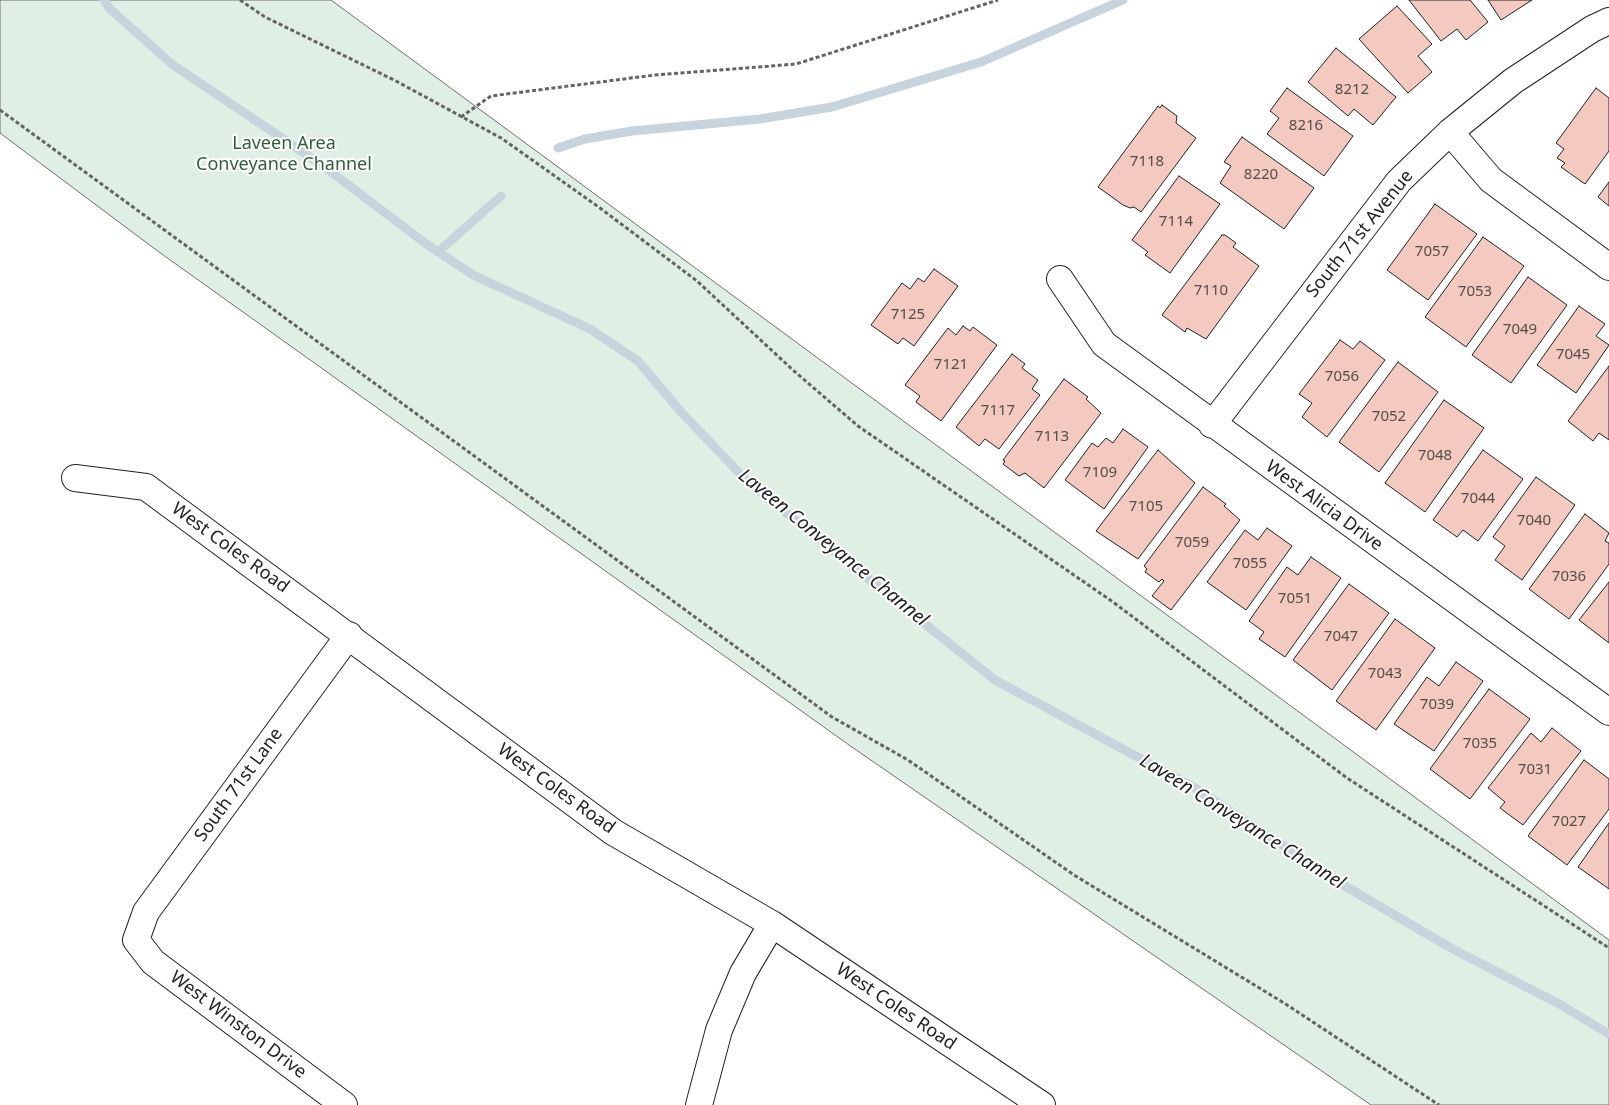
<!DOCTYPE html>
<html>
<head>
<meta charset="utf-8">
<style>
	body { margin:0 }
	canvas { display:block; background:#fff }
</style>
</head>
<body>
<canvas width="1609" height="1105"></canvas>
<script>
const g = document.querySelector('canvas').getContext('2d');
g.lineJoin = 'round';
function paint(path, color) { g.fillStyle = color; g.fill(path, 'evenodd'); }
const poly = rows => new Path2D(rows.map(r => 'M' + r).join(''));
function trace(path, color, width, dash) { g.strokeStyle = color; g.lineWidth = width; g.lineCap = dash ? 'butt' : 'round'; g.setLineDash(dash || []); g.stroke(path); }
function drawText(font, color, halo, rows, align = 'center') {
  g.font = font + ' "Noto Sans",sans-serif'; g.lineWidth = 4; g.setLineDash([]); g.textBaseline = 'middle'; g.strokeStyle = halo; g.fillStyle = color; for (const [text, x, y, turn = 0] of rows) {
    g.save(); g.translate(x, y); g.rotate((+turn || 0) * Math.PI / 180); g.textAlign = isNaN(turn) ? turn : align; if (halo) g.strokeText(text, 0, 0); g.fillText(text, 0, 0); g.restore();
  }
}
const green = poly([
	[0,0,331,0,1609,940,1609,1105,1371,1105,849,745,159,252,0,133,0,0]
]);
paint(green, '#e0efe3');
trace(green, '#6f6f6f', 1);
trace(poly([
	[104,0,110,9,173,65,322,165,425,243,473,275,590,329,638,361,682,413,750,484,995,680,1195,788,1345,886,1451,948,1561,1005,1609,1034],
	[558,148,585,139,632,131,760,119,832,107,981,62,1123,0],
	[438,252,501,196]
]), '#c7d3dd', 9);
const building = poly([
	[1409,0,1470,0,1488,22,1466,40,1457,29,1441,41,1409,0],
	[1488,0,1532,0,1501,20,1488,0],
	[1397,6,1432,44,1418,56,1432,72,1408,93,1359,39,1397,6],
	[1336,48,1396,97,1373,125,1354,109,1348,116,1308,82,1336,48],
	[1287,88,1353,136,1324,176,1267,134,1279,118,1270,111,1287,88],
	[1596,88,1609,98,1609,151,1585,184,1561,167,1565,163,1557,158,1564,149,1556,143,1596,88],
	[1162,105,1177,116,1176,123,1196,138,1141,212,1134,207,1130,208,1123,205,1098,187,1158,106,1160,108,1162,105],
	[1242,137,1314,188,1284,229,1220,183,1231,166,1224,162,1242,137],
	[1179,176,1220,204,1170,273,1145,255,1148,252,1132,240,1179,176],
	[1609,182,1609,206,1598,197,1609,182],
	[1435,204,1477,234,1428,300,1387,270,1435,204],
	[1222,235,1225,235,1236,243,1233,247,1259,266,1206,339,1187,328,1185,332,1162,315,1222,235],
	[1483,237,1524,266,1466,347,1425,317,1483,237],
	[934,269,958,286,914,346,903,338,898,344,871,325,902,283,910,289,918,278,924,282,934,269],
	[1528,277,1567,305,1511,383,1472,355,1528,277],
	[1579,306,1605,324,1596,336,1609,345,1576,393,1537,365,1579,306],
	[963,326,970,331,973,327,997,345,941,421,916,402,920,396,905,385,948,328,956,335,963,326],
	[1340,340,1353,349,1360,341,1385,360,1327,437,1302,417,1312,403,1299,394,1340,340],
	[1012,354,1025,364,1022,368,1038,380,1032,389,1040,395,999,449,985,439,979,446,956,427,1012,354],
	[1398,362,1438,392,1379,472,1339,442,1398,362],
	[1609,366,1609,440,1599,433,1593,441,1568,421,1609,366],
	[1064,379,1088,397,1086,399,1101,413,1044,488,1025,473,1019,476,1003,464,1005,461,1003,460,1064,379],
	[1444,400,1484,428,1425,512,1385,483,1444,400],
	[1123,429,1148,447,1104,509,1065,480,1092,443,1098,447,1106,438,1113,443,1123,429],
	[1158,450,1195,483,1138,559,1096,531,1158,450],
	[1483,450,1523,479,1478,541,1463,530,1457,537,1433,520,1483,450],
	[1536,477,1575,505,1522,580,1495,560,1505,546,1493,537,1536,477],
	[1203,487,1226,504,1224,506,1240,520,1171,610,1152,596,1164,581,1162,579,1159,582,1145,572,1147,569,1144,566,1203,487],
	[1585,514,1609,533,1605,541,1609,543,1609,564,1569,619,1529,589,1585,514],
	[1267,528,1292,546,1246,610,1207,582,1245,530,1258,540,1267,528],
	[1311,557,1341,578,1285,657,1259,639,1264,632,1249,621,1287,567,1298,575,1311,557],
	[1609,582,1609,643,1579,620,1609,582],
	[1349,584,1389,613,1332,690,1293,660,1349,584],
	[1395,619,1435,648,1376,730,1336,701,1395,619],
	[1456,662,1483,681,1434,751,1394,724,1427,677,1439,686,1456,662],
	[1489,689,1530,719,1470,799,1430,769,1489,689],
	[1552,728,1581,751,1523,825,1500,808,1505,802,1488,788,1531,733,1541,742,1552,728],
	[1584,760,1609,779,1609,809,1567,865,1528,836,1584,760],
	[1609,823,1609,889,1578,867,1609,823]
]);
paint(building, '#f3c9c0');
trace(building, '#222', 1);
const minor = poly([
	[1450,132,1491,180,1609,267],
	[1060,279,1104,344,1609,712],
	[1212,425,1399,181,1450,132,1513,81,1592,29,1609,21],
	[75,478,146,487,613,832,772,924,1042,1105],
	[344,1105,153,962,136,940,146,912,349,635],
	[699,1105,719,1030,743,973,772,924]
]);
trace(minor, '#222', 28);
trace(poly([
	[240,0,265,17,396,81,501,138,600,208,697,281,794,371,858,426,1113,602,1347,778,1609,948],
	[0,110,832,717,908,760,1074,875,1284,1003,1439,1105],
	[461,117,491,96,655,75,796,64,998,0]
]), '#646464', 3, [4, 2.5]);
trace(minor, '#fff', 26);
drawText('15px', '#564c4a', null, [
	["8212",1352,90],
	["8216",1306,126],
	["7118",1147,162],
	["8220",1261,175],
	["7114",1176,222],
	["7057",1432,252],
	["7110",1211,291],
	["7053",1475,292],
	["7125",908,315],
	["7049",1520,330],
	["7045",1573,355],
	["7121",951,365],
	["7056",1342,377],
	["7117",998,411],
	["7052",1389,417],
	["7113",1052,437],
	["7048",1435,456],
	["7109",1100,473],
	["7044",1478,499],
	["7105",1146,507],
	["7040",1534,521],
	["7059",1192,543],
	["7055",1250,564],
	["7036",1569,577],
	["7051",1295,599],
	["7047",1341,637],
	["7043",1385,674],
	["7039",1437,705],
	["7035",1480,744],
	["7031",1535,770],
	["7027",1569,822]
]);
drawText('18px', '#2f5e38', '#fff', [
	["Laveen Area",284,144],
	["Conveyance Channel",284,165]
]);
drawText('18px', '#222', '#fff', [
	["South 71st Avenue",1360,234,-51],
	["West Alicia Drive",1324,506,36],
	["West Coles Road",230,548,36],
	["South 71st Lane",239,785,-54],
	["West Coles Road",556,789,36],
	["West Coles Road",896,1007,34],
	["West Winston Drive",238,1025,37]
]);
drawText('italic 19px', '#222', '#fff', [
	["Laveen Conveyance Channel",833,548,39],
	["Laveen Conveyance Channel",1242,822,32]
]);
</script>
</body>
</html>
